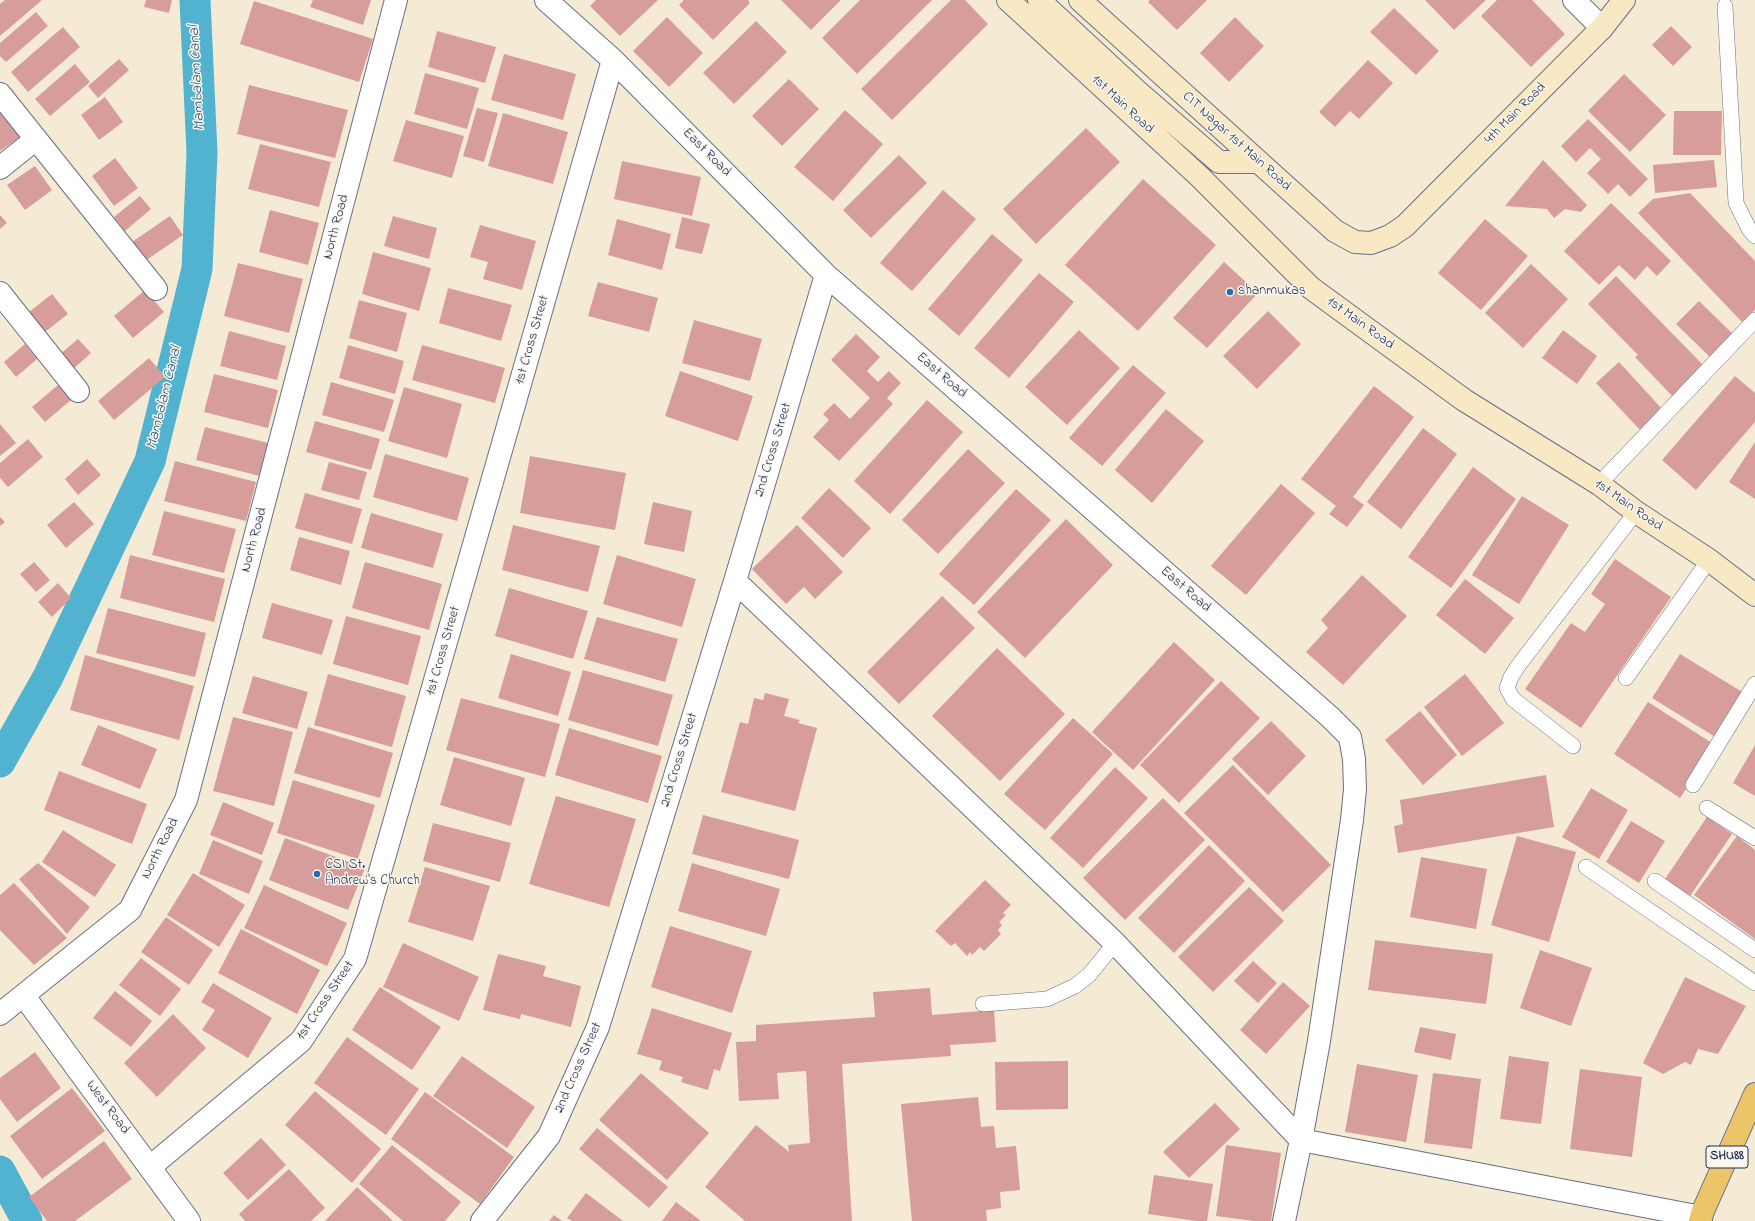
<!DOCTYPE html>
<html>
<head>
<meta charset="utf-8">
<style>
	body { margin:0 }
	canvas { display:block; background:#f5ead4 }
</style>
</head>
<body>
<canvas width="1755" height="1221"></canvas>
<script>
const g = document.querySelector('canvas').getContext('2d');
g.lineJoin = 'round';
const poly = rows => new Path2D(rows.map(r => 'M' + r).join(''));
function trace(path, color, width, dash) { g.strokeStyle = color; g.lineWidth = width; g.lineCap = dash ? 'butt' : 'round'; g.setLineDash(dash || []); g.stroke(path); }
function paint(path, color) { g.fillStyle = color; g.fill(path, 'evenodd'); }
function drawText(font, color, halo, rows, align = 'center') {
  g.font = font + ' "Indie Flower",sans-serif'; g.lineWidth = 3; g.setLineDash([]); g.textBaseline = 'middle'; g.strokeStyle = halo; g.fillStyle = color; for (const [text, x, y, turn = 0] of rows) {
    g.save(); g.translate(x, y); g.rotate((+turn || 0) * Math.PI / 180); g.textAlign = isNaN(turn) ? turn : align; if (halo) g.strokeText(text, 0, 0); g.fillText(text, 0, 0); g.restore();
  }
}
trace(poly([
	[0,762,48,677,150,461,197,269,202,153,195,0],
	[0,1171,27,1221]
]), '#51b3d0', 31);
paint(poly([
	[5,0,42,0,0,36,0,4],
	[146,0,172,0,169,13,144,7],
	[313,0,371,0,363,25,310,7],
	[596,0,658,0,620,36,590,6],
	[684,0,748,0,750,3,713,40,679,5],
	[781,0,841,0,811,30],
	[860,0,932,0,857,74,822,38],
	[951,0,965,0,988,24,892,120,861,89],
	[1150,0,1207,0,1177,30,1148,2],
	[1425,0,1486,0,1454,30],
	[1497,0,1532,0,1565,34,1531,67,1481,16],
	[254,1,373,39,359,82,240,44],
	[1394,8,1439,51,1416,75,1370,32],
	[36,12,48,26,6,62,0,56,0,43],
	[667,17,703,53,669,87,633,51],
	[1235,17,1264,46,1229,82,1200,53],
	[756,21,787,52,734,104,703,73],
	[1671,26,1692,47,1673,66,1652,45],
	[63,27,80,47,28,92,11,72],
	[437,31,496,47,485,83,428,67],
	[504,54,576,74,563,120,491,100],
	[119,59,129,70,98,98,88,86],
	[1368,60,1393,83,1359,119,1350,111,1335,127,1319,112],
	[75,64,90,82,50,116,35,99],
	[425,73,479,88,467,129,414,114],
	[1624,74,1666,115,1630,152,1588,111],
	[789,79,819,109,782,146,752,116],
	[249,85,348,110,335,158,237,134],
	[105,97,123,122,99,140,81,115],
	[6,108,24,134,0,151,0,112],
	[477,108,498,113,484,162,463,156],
	[845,110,883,144,833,201,794,167],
	[1674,111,1722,111,1721,155,1673,155],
	[503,113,568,132,553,184,488,166],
	[1588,119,1648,179,1630,197,1618,184,1608,194,1587,173,1601,159,1590,148,1576,162,1561,146],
	[406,120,464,136,452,178,393,161],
	[1086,128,1120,162,1036,244,1003,209],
	[260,144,331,162,319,207,248,189],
	[899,155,927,183,871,238,843,210],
	[115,158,138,188,114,206,92,176],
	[1543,160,1587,205,1581,212,1565,209,1554,218,1547,209,1505,206],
	[1714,160,1717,187,1655,193,1653,165],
	[622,161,701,177,692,216,614,199],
	[35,166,52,190,25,210,7,185],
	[1143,179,1216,245,1138,331,1065,265],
	[943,190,976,219,912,291,880,263],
	[1690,193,1755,261,1755,310,1742,322,1638,213,1653,199],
	[140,196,151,209,125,231,114,217],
	[1611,203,1671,261,1657,276,1647,266,1635,280,1619,265,1599,285,1564,251],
	[270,210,319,223,308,265,259,252],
	[0,215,7,223,0,229],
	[170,216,183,235,145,261,132,242],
	[393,216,437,228,429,259,384,246],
	[682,217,710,224,702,254,675,248],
	[617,219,671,234,662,270,608,255],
	[1485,219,1528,256,1481,310,1438,273],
	[480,225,536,241,522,290,483,279,488,262,470,257],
	[992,234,1023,260,959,336,928,309],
	[373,252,431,268,419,311,362,294],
	[1224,262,1258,293,1207,348,1173,318],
	[238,263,303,279,289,333,224,316],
	[1531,264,1568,299,1523,348,1485,313],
	[1039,273,1074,302,1009,378,974,348],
	[1616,276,1705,367,1674,398,1635,357,1638,355,1588,304],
	[598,282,658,298,649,332,588,316],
	[448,288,512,305,501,341,439,323],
	[145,290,164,312,133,338,114,316],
	[52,294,68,314,41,335,25,315],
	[359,300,407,313,397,352,349,338],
	[1699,301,1735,336,1713,360,1676,324],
	[1268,311,1301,344,1257,389,1223,356],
	[694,320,762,339,750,381,682,363],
	[1079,330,1120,368,1067,425,1025,387],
	[1563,330,1597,356,1577,384,1542,358],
	[229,331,286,346,277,380,220,366],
	[856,334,880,357,867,371,878,382,889,371,901,383,887,398,893,404,839,461,813,437,829,420,823,414,834,403,850,419,870,398,831,360],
	[78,339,91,353,72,370,59,355],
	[25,344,37,359,16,377,4,362],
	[348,345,404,361,395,394,339,378],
	[422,345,505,368,495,403,412,380],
	[149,358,165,377,114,420,98,401],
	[1619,362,1663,410,1641,431,1596,383],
	[1133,365,1166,393,1102,466,1069,438],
	[680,371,753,396,738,441,665,416],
	[214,374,278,390,268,428,204,412],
	[1735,376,1755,393,1755,422,1696,490,1662,460],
	[331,382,394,400,384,432,322,415],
	[58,385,71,400,45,422,32,407],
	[1374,386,1414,417,1353,497,1364,505,1347,527,1329,514,1336,506,1301,479],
	[404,387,462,404,447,458,388,441],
	[927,400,963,432,890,514,854,481],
	[1166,409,1204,441,1152,503,1115,470],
	[315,421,380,439,371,470,306,452],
	[0,424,16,443,0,456],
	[205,427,268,443,260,476,196,460],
	[1423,428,1457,454,1401,529,1367,502],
	[28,439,43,457,8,487,0,478,0,463],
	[1755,442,1755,499,1729,482],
	[968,449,1005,483,938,554,902,520],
	[385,454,469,478,457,521,373,497],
	[530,456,626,473,615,530,520,513],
	[87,459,101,475,78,495,65,479],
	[175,461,256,482,246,521,164,501],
	[329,462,367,472,359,500,321,490],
	[1473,467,1516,499,1451,588,1408,557],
	[1281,484,1315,513,1246,595,1211,566],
	[829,488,871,528,843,558,801,518],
	[1016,489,1051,520,974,605,939,574],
	[305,493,362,509,352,544,295,528],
	[1522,496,1569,525,1519,604,1472,575],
	[74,502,94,524,66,548,47,525],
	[653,502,692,511,684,552,644,544],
	[164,511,236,529,224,573,152,555],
	[371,513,443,534,433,568,361,548],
	[0,517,5,522,0,526],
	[1066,519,1113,565,1025,658,977,612],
	[513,525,600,546,588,592,502,570],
	[797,525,843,572,815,599,804,587,786,604,752,569],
	[299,537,350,551,341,585,290,570],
	[130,555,225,579,214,622,120,598],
	[617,555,696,579,682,627,603,604],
	[1615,559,1671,597,1581,728,1525,689,1571,623,1585,632,1605,604,1591,594],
	[34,562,50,580,36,592,20,574],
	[365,562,442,584,429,630,352,608],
	[1362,575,1407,616,1343,685,1306,652,1328,628,1321,620],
	[1465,579,1514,618,1485,654,1436,615],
	[58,583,71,598,52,617,38,602],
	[509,588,588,611,573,659,495,636],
	[942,596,975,628,899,704,867,672],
	[272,603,333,620,322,655,262,638],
	[108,608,206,633,195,677,96,653],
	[346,616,421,636,408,685,333,664],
	[597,617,678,639,665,682,584,659],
	[1174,642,1215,680,1133,770,1092,732],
	[997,648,1065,714,1000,781,932,716],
	[511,654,571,672,558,716,498,698],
	[1680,654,1744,693,1717,738,1652,698],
	[85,655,194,686,179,740,70,710],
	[583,670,673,695,658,746,568,720],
	[328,674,406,696,392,747,314,725],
	[1465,674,1504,723,1462,756,1424,707],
	[253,676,308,692,297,729,242,713],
	[1221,681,1260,718,1179,803,1140,765],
	[765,693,789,699,784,716,800,720,798,723,817,728,795,811,721,792,740,722,748,724,754,698,763,700],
	[461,698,560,724,545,777,446,750],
	[1648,702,1715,745,1680,798,1614,754],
	[1420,711,1457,755,1423,785,1385,740],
	[233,717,293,732,274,806,213,791],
	[1073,718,1113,754,1045,830,1004,794],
	[1271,721,1306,756,1268,795,1232,759],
	[98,725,157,749,140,789,81,765],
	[308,727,393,753,380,798,294,773],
	[569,728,662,756,648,803,555,775],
	[1755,745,1755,796,1733,783],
	[454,757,525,778,511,826,440,805],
	[1233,765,1331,865,1283,912,1184,813],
	[1115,767,1148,798,1083,868,1050,838],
	[59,771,147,804,132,844,44,810],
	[1546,775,1554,827,1398,853,1394,826,1403,824,1400,800],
	[293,780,375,805,358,859,277,833],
	[1591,788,1628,810,1599,859,1562,837],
	[556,796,636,819,609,907,529,884],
	[1163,798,1205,840,1125,920,1083,878],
	[223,802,274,823,262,855,210,835],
	[703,815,799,840,789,879,692,854],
	[1707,817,1732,834,1688,899,1663,882],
	[1631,821,1665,841,1639,883,1606,862],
	[433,823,511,843,500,882,423,861],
	[63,830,116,865,95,897,42,862],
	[1517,836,1576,852,1549,942,1491,925],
	[1737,836,1755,850,1755,939,1694,895],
	[285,838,365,868,348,910,269,880],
	[213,840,263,861,249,894,199,874],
	[1209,845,1245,881,1174,953,1138,918],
	[1421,857,1487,869,1476,929,1410,917],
	[38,863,90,907,67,934,19,879],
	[692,863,780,889,766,936,678,911],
	[425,867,490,886,473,941,408,922],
	[193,873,245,905,219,947,167,915],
	[985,880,1011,905,1003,913,1006,915,999,922,1002,925,998,930,1001,934,984,951,980,947,972,955,970,952,967,956,955,943,951,946,935,931],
	[14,883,67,938,34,965,0,930,0,895],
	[264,885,347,923,327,966,244,928],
	[1249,887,1284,921,1213,992,1178,957],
	[166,917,213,950,189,985,141,952],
	[670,926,752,951,732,1013,651,987],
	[241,929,320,970,297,1014,218,973],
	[1375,940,1493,954,1486,1004,1368,990],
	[403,943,479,977,459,1021,383,987],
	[1540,950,1592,968,1571,1026,1520,1008],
	[498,954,546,966,543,976,581,986,571,1027,521,1014,520,1019,483,1010],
	[141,958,181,989,160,1016,119,985],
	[1253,961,1277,983,1258,1003,1234,981],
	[1685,977,1746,1006,1718,1054,1698,1049,1691,1065,1685,1062,1663,1074,1643,1063],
	[1283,982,1310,1006,1266,1054,1240,1030],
	[213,983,272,1018,248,1058,202,1030,215,1010,201,1002],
	[380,987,441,1027,412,1070,352,1030],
	[930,988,932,1015,994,1010,996,1042,950,1045,951,1056,842,1064,852,1221,745,1221,705,1187,756,1125,789,1152,788,1145,810,1143,806,1071,777,1073,779,1099,739,1101,736,1042,756,1041,756,1025,875,1017,873,992],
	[115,991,152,1021,131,1047,93,1018],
	[652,1008,732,1033,720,1071,714,1069,708,1090,681,1082,683,1077,659,1070,662,1061,637,1054],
	[173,1014,206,1048,157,1097,124,1063],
	[1420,1027,1456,1034,1451,1060,1414,1052],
	[347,1037,419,1089,386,1135,314,1083],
	[35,1052,61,1088,17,1122,0,1099,0,1078],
	[462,1056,535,1107,507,1148,433,1096],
	[1509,1056,1549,1062,1541,1124,1500,1119],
	[1068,1061,1068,1109,996,1110,995,1062],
	[1357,1064,1418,1075,1406,1142,1345,1132],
	[1580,1069,1642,1077,1632,1157,1570,1149],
	[641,1073,709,1133,667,1180,599,1120],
	[1433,1073,1481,1079,1472,1149,1424,1143],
	[72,1088,105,1131,42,1179,10,1136],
	[315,1091,381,1149,352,1183,285,1125],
	[425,1092,514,1157,480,1204,391,1139],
	[978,1097,981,1127,994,1126,996,1148,1016,1146,1020,1190,1000,1192,1001,1208,986,1210,987,1221,912,1221,901,1104],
	[1215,1103,1240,1129,1189,1178,1163,1152],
	[597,1128,668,1187,649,1208,579,1149],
	[261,1138,286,1165,248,1200,223,1173],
	[104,1141,132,1179,75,1221,47,1221,29,1197],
	[392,1145,461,1202,445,1221,403,1221,359,1184],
	[1226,1145,1281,1153,1271,1221,1254,1221,1216,1216],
	[289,1169,325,1208,311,1221,245,1221,239,1214],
	[1154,1175,1213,1184,1207,1221,1196,1221,1148,1214],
	[357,1187,393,1221,325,1221],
	[586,1193,623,1221,572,1221,567,1218],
	[676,1202,701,1221,662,1221],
	[554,1215,562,1221,549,1221]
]), '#d79d9a');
const lane = poly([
	[1725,6,1736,203,1749,229,1755,236],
	[1599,484,1755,320],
	[1626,678,1709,560],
	[1573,746,1513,699,1507,688,1511,677,1518,666,1636,512],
	[1693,785,1755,684],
	[1707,808,1755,838],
	[1586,867,1755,983],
	[1655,881,1755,950],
	[983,1004,1047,999,1075,986,1089,975,1115,943]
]);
const street = poly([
	[546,0,613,60,826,275,1330,717,1350,737,1354,759,1355,789,1352,820,1319,1041,1301,1140,1284,1221],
	[1574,0,1602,28],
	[0,94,156,289],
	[0,168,36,139],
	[0,293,78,391],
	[735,581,1115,943,1301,1140,1701,1217],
	[24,996,189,1221],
	[0,1014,130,910,186,800,396,0],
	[150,1167,301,1041,355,959,613,60],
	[482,1221,549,1136,598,1027,735,581,826,275]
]);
const secondary = poly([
	[1008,0,1200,177,1311,288,1464,400,1599,484,1636,512,1709,560,1755,595],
	[1039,0,1137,91,1219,162,1259,162],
	[1080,0,1335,231,1355,242,1371,243,1390,236,1405,226,1602,28,1624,0]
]);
const primary = poly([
	[1700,1221,1703,1211,1755,1094]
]);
trace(lane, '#677087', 16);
trace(street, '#677087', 24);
trace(secondary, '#677087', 24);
trace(primary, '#677087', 24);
trace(lane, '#fff', 15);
trace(street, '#fff', 22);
trace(secondary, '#f8e8c3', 22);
trace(primary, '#edc569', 22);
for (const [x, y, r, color] of [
	[1230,292,4,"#1f6fb2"],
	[317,874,4,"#1f6fb2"]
]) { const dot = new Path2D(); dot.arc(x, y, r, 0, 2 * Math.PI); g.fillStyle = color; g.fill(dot); trace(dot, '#fbf7ec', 1.5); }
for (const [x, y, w] of [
	[1727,1157,42]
]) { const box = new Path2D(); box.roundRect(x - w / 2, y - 11, w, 22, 3); g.fillStyle = '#fbf7ec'; g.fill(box); trace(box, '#1b2f5e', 1); }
drawText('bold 13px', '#1b2f5e', null, [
	["SHU88",1727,1157]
]);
drawText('14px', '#1b2f5e', '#fbf7ec', [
	["1st Main Road",1122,105,43],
	["4th Main Road",1516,114,-45],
	["CIT Nagar 1st Main Road",1236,142,42],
	["East Road",706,153,45],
	["North Road",337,227,-75],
	["1st Main Road",1360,324,36],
	["1st Cross Street",533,340,-74],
	["East Road",941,376,41],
	["2nd Cross Street",774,450,-73],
	["1st Main Road",1628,506,35],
	["North Road",255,540,-75],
	["East Road",1185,590,41],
	["1st Cross Street",444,651,-74],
	["2nd Cross Street",680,760,-73],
	["North Road",161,849,-63],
	["1st Cross Street",326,1001,-56],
	["2nd Cross Street",579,1068,-66],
	["West Road",107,1108,53]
]);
drawText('14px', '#1b2f5e', '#fbf7ec', [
	["shanmukas",1238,292],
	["CSI St.",325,866],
	["Andrew's Church",325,882]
], 'left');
drawText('italic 15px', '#2b5780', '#fbf7ec', [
	["Mambalam Canal",198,78,-93],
	["Mambalam Canal",165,398,-76]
]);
</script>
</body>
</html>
